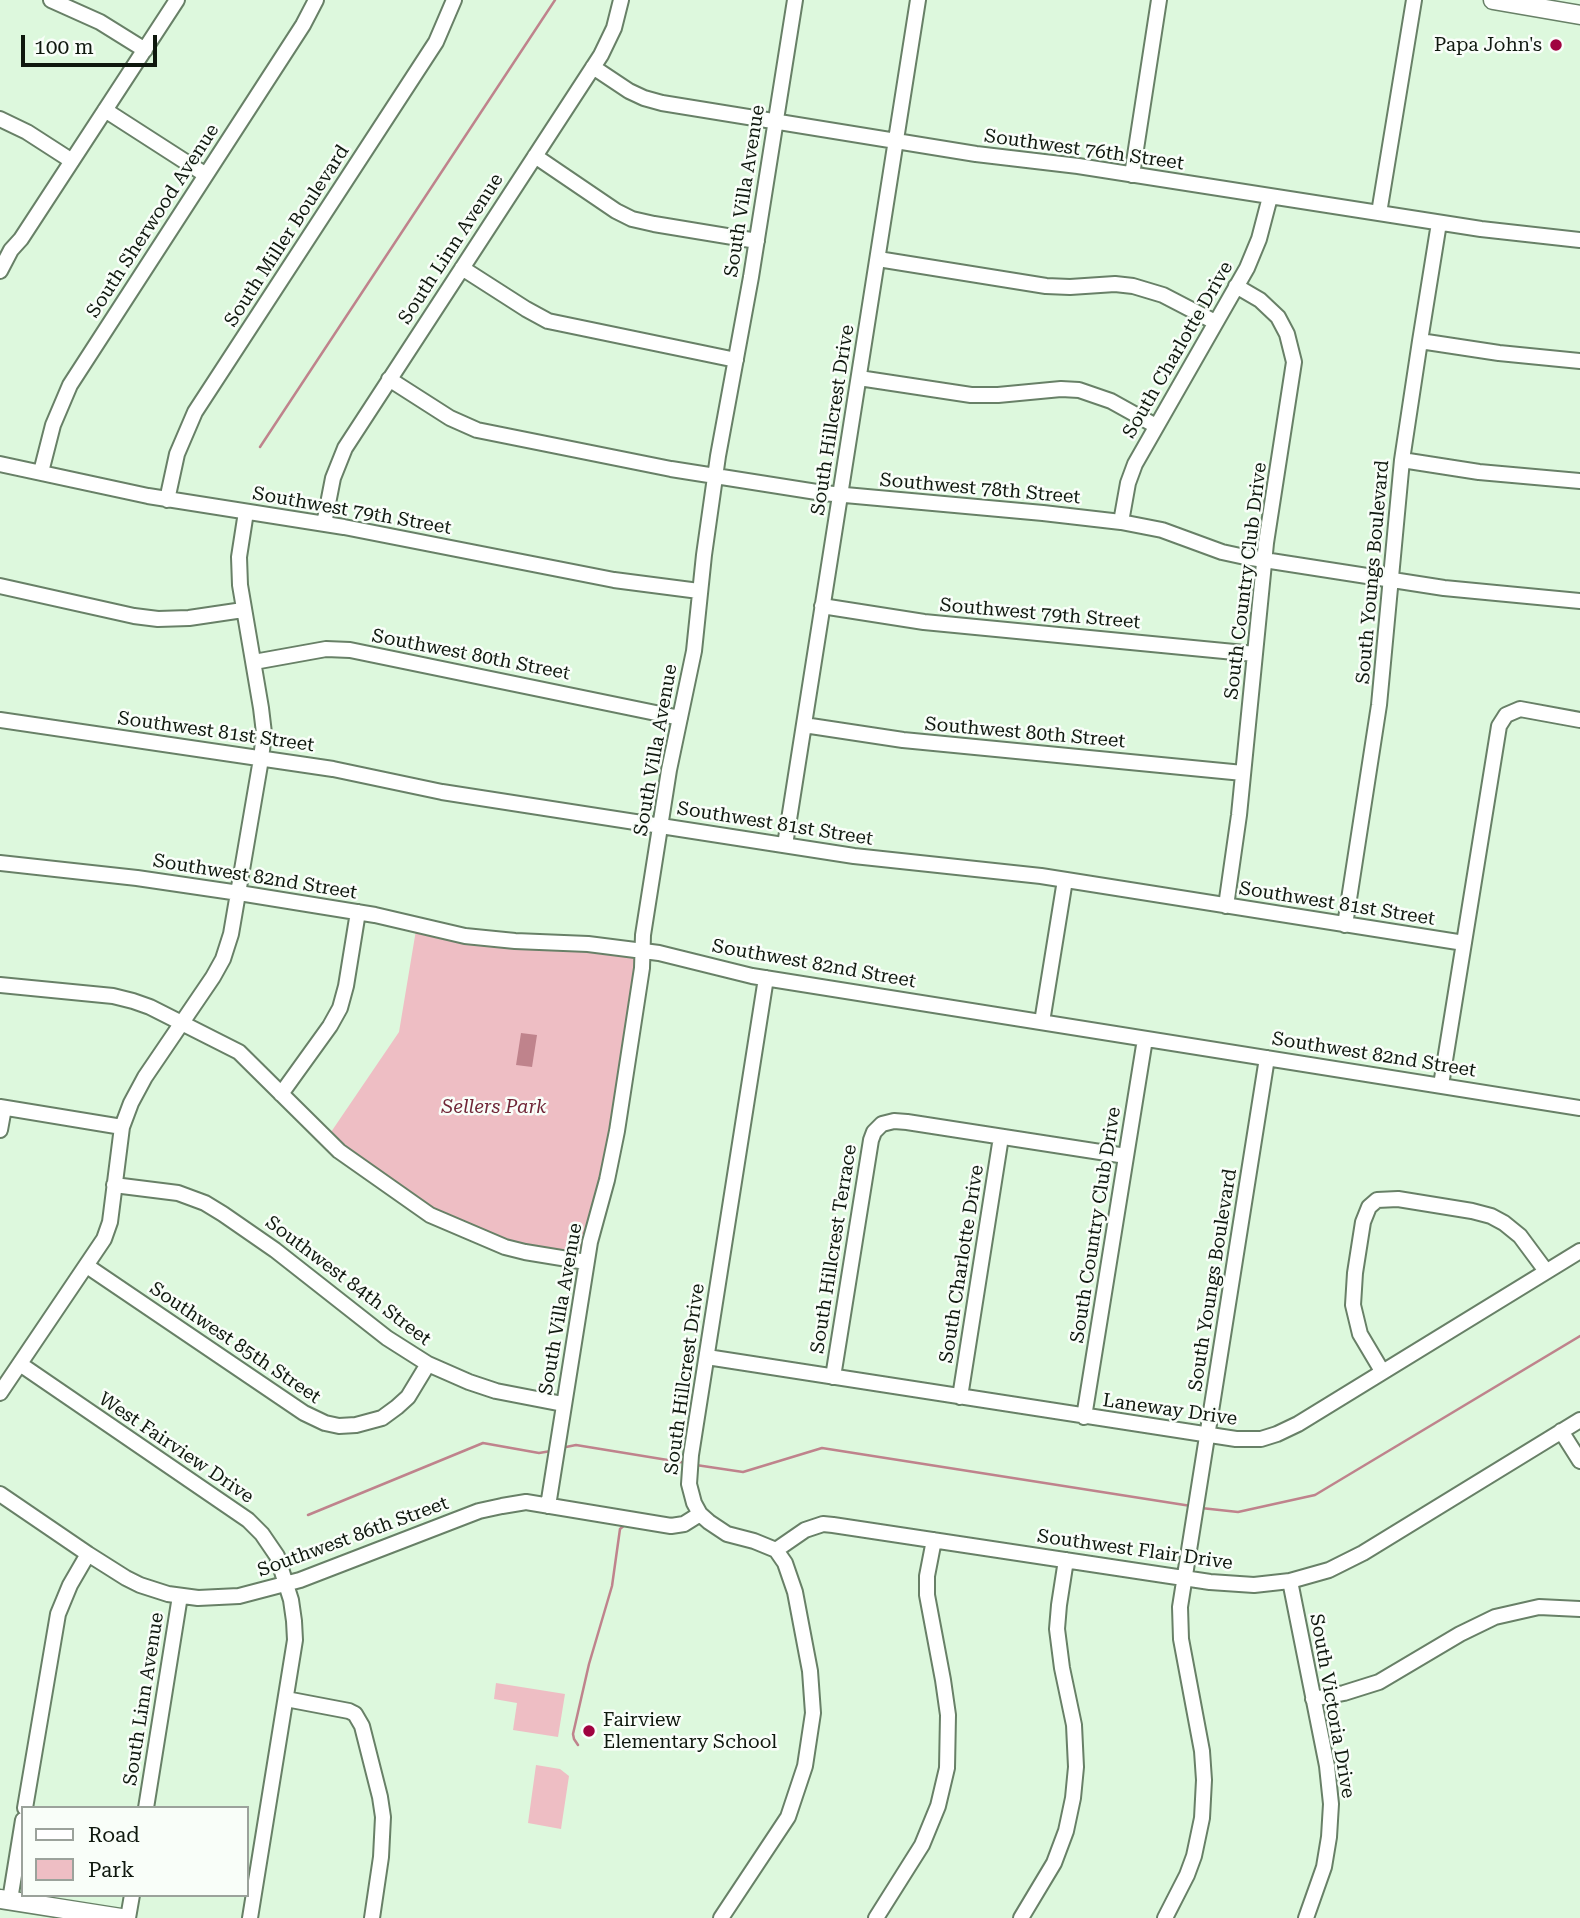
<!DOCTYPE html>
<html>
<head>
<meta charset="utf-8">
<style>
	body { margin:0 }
	#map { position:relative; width:1580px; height:1918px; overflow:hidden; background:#ddf8dd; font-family:"Roboto Serif",serif }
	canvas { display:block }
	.legend { position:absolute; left:21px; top:1806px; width:228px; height:91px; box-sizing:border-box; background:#f9fef9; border:2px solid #9ba29b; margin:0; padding:9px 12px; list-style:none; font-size:21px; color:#0f180e }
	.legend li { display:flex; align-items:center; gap:14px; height:35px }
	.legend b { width:35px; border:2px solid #9ba29b }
	.scale { position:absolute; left:21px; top:35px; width:136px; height:32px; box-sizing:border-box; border:4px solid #0f180e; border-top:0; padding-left:9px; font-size:21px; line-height:24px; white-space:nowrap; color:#0f180e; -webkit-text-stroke:5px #f9fef9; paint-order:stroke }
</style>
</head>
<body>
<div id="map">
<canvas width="1580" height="1918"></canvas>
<ul class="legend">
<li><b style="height:9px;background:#fff"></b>Road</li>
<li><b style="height:19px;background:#eebec4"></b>Park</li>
</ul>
<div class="scale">100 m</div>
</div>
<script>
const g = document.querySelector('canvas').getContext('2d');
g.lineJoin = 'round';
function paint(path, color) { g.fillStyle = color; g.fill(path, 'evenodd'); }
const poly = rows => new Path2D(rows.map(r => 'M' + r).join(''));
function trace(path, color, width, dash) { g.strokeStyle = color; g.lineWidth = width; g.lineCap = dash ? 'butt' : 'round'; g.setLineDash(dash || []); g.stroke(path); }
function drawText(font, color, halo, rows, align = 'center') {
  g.font = font + ' "Roboto Serif",serif'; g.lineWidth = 5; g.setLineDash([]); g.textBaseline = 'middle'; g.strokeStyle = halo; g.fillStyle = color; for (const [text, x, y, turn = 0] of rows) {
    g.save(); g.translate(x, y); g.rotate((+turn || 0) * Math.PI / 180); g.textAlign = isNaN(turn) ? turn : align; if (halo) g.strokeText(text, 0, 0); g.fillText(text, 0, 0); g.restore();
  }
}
paint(poly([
	[416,930,630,956,636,960,611,1136,583,1248,576,1254,507,1242,423,1205,346,1150,329,1135,399,1032],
	[496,1683,565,1694,558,1737,513,1730,517,1703,494,1699],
	[536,1765,560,1769,569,1776,561,1829,528,1823]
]), '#eebec4');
paint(poly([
	[521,1033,537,1035,532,1067,516,1065]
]), '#bf838c');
trace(poly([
	[260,447,555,0],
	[561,1448,576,1445,686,1463],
	[696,1465,743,1472,822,1448,1191,1506],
	[1201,1508,1238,1512,1315,1495,1580,1336],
	[308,1515,483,1443,539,1453,551,1451],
	[578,1745,574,1739,573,1734,589,1664,612,1586,620,1529,626,1524]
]), '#bf838c', 2.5);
const minor = poly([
	[51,0,100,22,145,50],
	[593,67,629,91,644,98,662,103,976,154,1078,166,1481,229,1580,240],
	[105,110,206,175],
	[0,119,27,132,72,161],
	[535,156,616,211,632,219,654,224,757,241],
	[1132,175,1159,0],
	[1379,213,1414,0],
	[878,259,1046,286,1070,287,1115,284,1133,286,1163,295,1215,322],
	[462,268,526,309,548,321,736,360],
	[0,271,11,250,21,239,177,0],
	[1420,341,1499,353,1580,361],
	[859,378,971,395,998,395,1061,389,1079,390,1111,401,1156,426],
	[389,379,450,418,477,430,671,469,823,493,1043,513,1121,522,1162,530,1222,552,1245,557,1444,588,1580,601],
	[1402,460,1479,472,1580,481],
	[0,464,148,496,344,527,614,580,699,591],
	[41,472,53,425,70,385,303,25,316,0],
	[167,500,177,454,195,412,436,42,454,0],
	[1121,522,1128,483,1135,464,1247,268,1259,239,1270,197],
	[324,524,333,478,345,448,601,55,614,28,621,0],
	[0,586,134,616,158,619,189,618,243,610],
	[822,606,924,622,1255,654],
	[254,662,326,649,350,650,680,718],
	[0,720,333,769,442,792,854,856,1041,876,1464,943],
	[804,725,903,740,1243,773],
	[785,845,918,0],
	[0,863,137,878,239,893,375,915,465,936,515,941,588,944,659,953,752,976,1580,1108],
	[1226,906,1239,815,1266,543,1294,362,1287,334,1278,317,1260,300,1236,286],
	[1345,925,1379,705,1402,460,1420,341,1439,223],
	[0,985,113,996,133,1001,150,1007,239,1052,339,1151,430,1215,505,1247,525,1252,586,1262],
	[1042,1022,1065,880],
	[1441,1085,1499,726,1506,715,1520,709,1580,720],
	[281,1094,330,1026,340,1008,346,986,358,912],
	[0,1107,122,1127],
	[0,1130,4,1108],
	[114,1185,178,1193,205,1203,223,1214,275,1250,387,1338,428,1364,469,1382,496,1391,563,1404],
	[87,1266,304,1413,325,1423,339,1426,356,1425,382,1418,397,1407,408,1397,428,1364],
	[707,1357,1236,1439,1261,1439,1277,1434,1298,1424,1580,1251],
	[20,1364,248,1520,262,1534,277,1556,291,1600,294,1621,295,1640,250,1918],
	[1382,1371,1360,1334,1353,1305,1355,1273,1363,1222,1369,1207,1377,1200,1398,1199,1472,1211,1491,1216,1504,1223,1520,1236,1546,1271],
	[833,1377,871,1140,874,1132,882,1124,894,1121,907,1122,1126,1156],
	[0,1393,104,1239,110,1222,122,1127,131,1103,145,1077,213,977,223,959,231,934,261,759,264,733,261,708,240,585,239,557,246,512],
	[960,1397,1001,1137],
	[1084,1417,1145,1039],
	[1561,1431,1580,1461],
	[0,1494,88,1554,126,1578,140,1585,168,1594,198,1598,239,1596,300,1580,479,1511,502,1506,526,1502,671,1526,684,1524,700,1514],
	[548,1506,590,1242,607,1180,617,1131,642,968,643,935,669,770,694,651,704,555,718,456,751,277,795,0],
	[776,1550,805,1530,823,1524,833,1525,1210,1582,1254,1585,1290,1581,1329,1570,1363,1553,1580,1420],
	[1290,1581,1327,1766,1331,1804,1329,1837,1324,1867,1306,1918],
	[286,1699,349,1711,355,1714,362,1726,380,1797,383,1817,381,1857,372,1918],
	[1313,1699,1344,1693,1379,1682,1460,1634,1495,1617,1539,1607,1580,1609],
	[25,1808,58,1614,70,1585,88,1554],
	[146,1808,180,1596],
	[10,1900,23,1820],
	[128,1918,132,1895],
	[721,1918,788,1817,805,1766,813,1713,810,1671,806,1650,795,1592,785,1563,776,1550,754,1541,727,1534,709,1522,700,1514,694,1503,689,1484,691,1455,766,978],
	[876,1918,922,1845,938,1806,947,1768,948,1715,943,1680,927,1595,927,1576,934,1540],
	[1021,1918,1054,1863,1066,1831,1073,1798,1076,1767,1074,1725,1062,1668,1057,1629,1059,1605,1066,1560],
	[1165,1918,1187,1875,1194,1856,1202,1818,1204,1780,1202,1751,1181,1639,1180,1607,1267,1058]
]);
const major = poly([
	[1493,0,1580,15],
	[0,1899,121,1918]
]);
trace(minor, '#688067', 18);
trace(major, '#688067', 21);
trace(minor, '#fff', 14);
trace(major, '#fff', 18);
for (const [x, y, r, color] of [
	[1556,45,7,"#a00340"],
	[589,1731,7,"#a00340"]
]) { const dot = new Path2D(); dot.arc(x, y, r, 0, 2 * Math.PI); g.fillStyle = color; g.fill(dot); trace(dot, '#f9fef9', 2.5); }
drawText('19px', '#0f180e', '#f9fef9', [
	["Papa John's",1542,45],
	["Fairview",603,1720,"left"],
	["Elementary School",603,1742,"left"]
], 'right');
drawText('19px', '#0f180e', '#f9fef9', [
	["Southwest 76th Street",1084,150,8],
	["South Villa Avenue",745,191,-81],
	["South Sherwood Avenue",153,221,-57],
	["South Miller Boulevard",287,236,-57],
	["South Linn Avenue",451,249,-57],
	["South Charlotte Drive",1178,350,-60],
	["South Hillcrest Drive",833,420,-81],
	["Southwest 78th Street",980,489,5],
	["Southwest 79th Street",352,511,10],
	["South Youngs Boulevard",1373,572,-85],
	["South Country Club Drive",1246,581,-83],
	["Southwest 79th Street",1040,614,5],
	["Southwest 80th Street",471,655,11],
	["Southwest 81st Street",216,732,8],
	["Southwest 80th Street",1025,733,5],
	["South Villa Avenue",656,750,-80],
	["Southwest 81st Street",775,824,9],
	["Southwest 82nd Street",255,877,9],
	["Southwest 81st Street",1337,904,9],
	["Southwest 82nd Street",814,964,10],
	["Southwest 82nd Street",1374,1055,9],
	["South Country Club Drive",1096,1225,-81],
	["South Hillcrest Terrace",834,1249,-81],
	["South Charlotte Drive",962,1264,-81],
	["South Youngs Boulevard",1213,1280,-81],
	["Southwest 84th Street",348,1281,37],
	["South Villa Avenue",561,1309,-80],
	["Southwest 85th Street",235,1343,34],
	["South Hillcrest Drive",685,1379,-82],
	["Laneway Drive",1170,1410,8],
	["West Fairview Drive",176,1448,34],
	["Southwest 86th Street",353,1537,-20],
	["Southwest Flair Drive",1135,1550,8],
	["South Linn Avenue",144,1699,-81],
	["South Victoria Drive",1332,1706,80]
]);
drawText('italic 19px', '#702637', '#f9fef9', [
	["Sellers Park",494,1107]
]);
</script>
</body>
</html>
